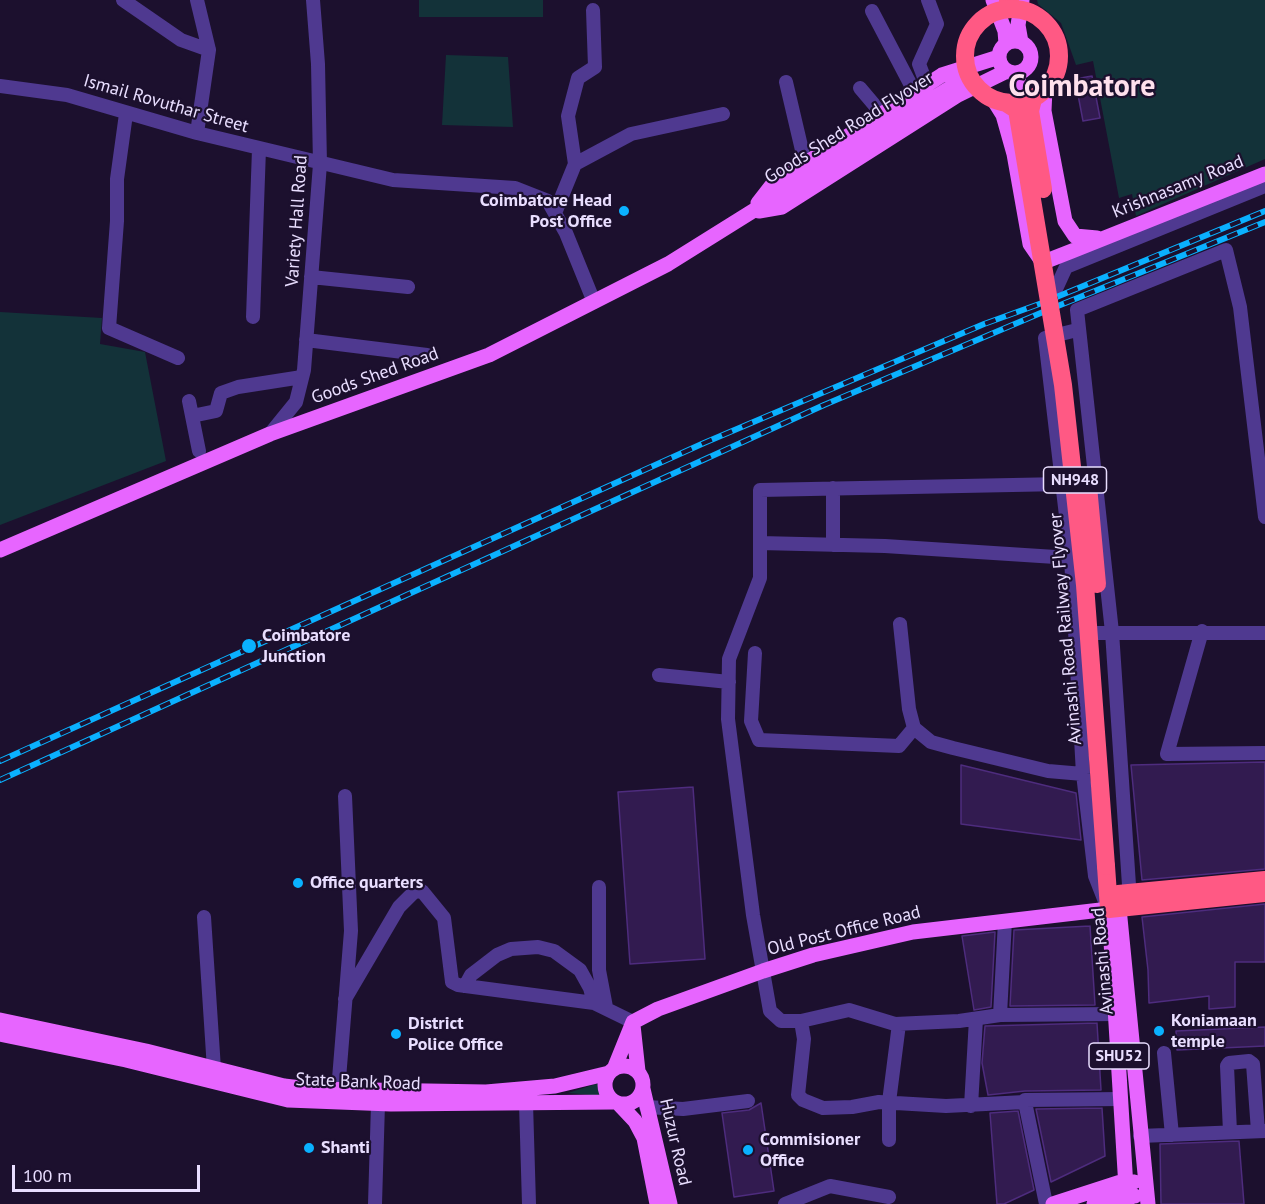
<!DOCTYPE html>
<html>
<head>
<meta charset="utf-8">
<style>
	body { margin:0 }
	#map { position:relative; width:1265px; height:1204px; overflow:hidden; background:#1c102e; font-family:"PT Sans",sans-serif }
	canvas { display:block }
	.scale { position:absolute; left:12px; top:1165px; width:188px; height:27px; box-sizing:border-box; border:3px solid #e9deff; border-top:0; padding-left:8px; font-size:18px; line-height:21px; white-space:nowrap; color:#e9deff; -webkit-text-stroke:4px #1c102e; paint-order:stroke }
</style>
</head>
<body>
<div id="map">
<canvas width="1265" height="1204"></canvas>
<div class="scale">100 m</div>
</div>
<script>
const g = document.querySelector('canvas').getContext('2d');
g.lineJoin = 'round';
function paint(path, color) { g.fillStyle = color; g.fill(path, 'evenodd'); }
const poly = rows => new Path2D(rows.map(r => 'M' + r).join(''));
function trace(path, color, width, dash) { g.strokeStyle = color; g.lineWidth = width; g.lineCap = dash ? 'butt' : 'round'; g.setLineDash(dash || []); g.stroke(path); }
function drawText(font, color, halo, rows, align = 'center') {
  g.font = font + ' "PT Sans",sans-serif'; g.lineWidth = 4.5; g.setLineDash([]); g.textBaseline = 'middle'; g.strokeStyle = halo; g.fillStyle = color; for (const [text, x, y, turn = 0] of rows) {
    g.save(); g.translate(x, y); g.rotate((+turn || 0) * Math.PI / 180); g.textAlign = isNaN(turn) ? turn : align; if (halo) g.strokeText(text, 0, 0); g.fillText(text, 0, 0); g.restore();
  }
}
paint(poly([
	[419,0,543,0,543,17,419,17],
	[1037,0,1265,0,1265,159,1136,216,1132,194,1119,198,1093,61,1076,65,1061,23,1038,4],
	[446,55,508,57,513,127,442,125],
	[0,312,102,318,100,344,145,352,166,461,0,525],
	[602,1082,604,1096,568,1093]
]), '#133239');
const building = poly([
	[1092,76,1100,118,1083,121,1075,79,1092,76],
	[1265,762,1265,869,1142,880,1131,765,1265,762],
	[961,765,1076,793,1081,840,961,824,961,765],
	[693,787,705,959,630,964,618,792,693,787],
	[1265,904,1265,962,1235,962,1235,1007,1209,1009,1209,996,1149,1003,1148,970,1142,917,1265,904],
	[1090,926,1095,1005,1010,1006,1014,930,1090,926],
	[995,932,991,1007,974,1010,962,936,995,932],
	[1097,1023,1101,1090,1025,1091,988,1095,982,1063,985,1026,1097,1023],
	[1265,1027,1265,1046,1177,1050,1176,1031,1265,1027],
	[761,1103,774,1191,734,1197,722,1113,749,1110,761,1103],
	[1102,1108,1105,1156,1051,1182,1036,1109,1102,1108],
	[1018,1111,1034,1190,1004,1204,997,1204,990,1113,1018,1111],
	[1239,1141,1244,1204,1161,1204,1160,1144,1239,1141]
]);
paint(building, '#321b50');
trace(building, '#4e2c7e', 1.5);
trace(poly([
	[123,0,181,40,209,50,197,133],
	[197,0,209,50],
	[872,11,915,93],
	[786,82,805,163],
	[927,85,919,64,937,24,928,0],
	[0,86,67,95,197,133,393,180,515,188,548,201,566,233,594,302],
	[860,88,882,114],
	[126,114,117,179,117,221,109,328,178,358],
	[575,164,631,134,723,114],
	[555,213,575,164,568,116,578,78,595,67,593,10],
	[311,277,408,287],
	[1055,291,1066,267,1265,186],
	[253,317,259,149],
	[1077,330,1045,338,1071,558,1083,774,1095,876,1104,899],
	[306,340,427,355],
	[189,401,199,451],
	[192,416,216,411,221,393,238,387,302,377],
	[270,434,296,402,304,370,320,164,318,64,313,0],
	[833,488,833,545],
	[760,543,885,546,1071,558],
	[900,624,909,709,914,728,931,742,953,748,1048,771,1083,774],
	[1202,631,1167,754,1265,753],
	[1081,633,1265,633],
	[755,653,751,721,759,740,899,746,914,728],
	[659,675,729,682],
	[599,887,599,970,606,1007],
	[1130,900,1112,632,1077,310,1226,250,1240,307,1265,517],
	[204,917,214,1069],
	[465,986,471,975,497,955,511,949,538,947,554,951,580,970,590,988,594,1003],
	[345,999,399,907,414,892,422,891,444,918,452,982,458,985,594,1003,633,1022],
	[1000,1015,1005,921],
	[801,1021,849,1010,895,1024,959,1021,1000,1015,1117,1014],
	[1164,1053,1172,1135],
	[338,1091,351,931,345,796],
	[1025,1100,1121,1099],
	[526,1103,529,1204],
	[971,1106,976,1019],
	[646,1107,683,1109,748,1101],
	[1230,1132,1227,1066,1229,1063,1249,1061,1253,1064,1258,1131],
	[1140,1136,1265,1131],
	[889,1140,889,1102,899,1024],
	[375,1204,378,1104],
	[785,1204,830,1186,889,1197],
	[1046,1204,1025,1102,946,1106,879,1102,852,1107,823,1108,803,1100,798,1095,804,1039,801,1021,781,1021,770,1011,753,915,728,719,729,659,760,578,760,490,1063,484]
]), '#4f3990', 14);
trace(poly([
	[993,0,1005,31,1006,44],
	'999 57a16 16 0 1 1 32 0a16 16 0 1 1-32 0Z',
	[1021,42,1018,25,1022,0],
	[1017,73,1022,99],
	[1045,89,1044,111,1065,221,1075,236,1097,238],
	[993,99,1003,115,1014,154,1030,244,1041,260,1049,260,1072,251,1265,174],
	[758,203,772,185,942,75,999,57],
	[759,211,782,207,958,95,1007,71],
	[0,550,270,434,489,355,668,264,969,76],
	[1119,908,1148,1204],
	[0,1020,146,1051,284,1086,310,1089,486,1092,555,1086,609,1073],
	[633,1025,638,1071],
	[0,1034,126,1060,288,1100,391,1104,613,1102],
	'605 1085a19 19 0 1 1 38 0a19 19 0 1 1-38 0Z',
	[614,1069,633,1022,658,1009,763,971,813,955,913,932,1109,909,1127,1204],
	[643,1089,670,1204],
	[619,1104,635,1121,644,1138,657,1204],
	[1053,1204,1124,1181,1134,1182],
	[1094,1204,1126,1194,1135,1196]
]), '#e765ff', 15);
trace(poly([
	[1008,0,1013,8],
	[1106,866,1109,909,1265,893],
	[1118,894,1265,880]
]), '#ff5984', 18);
const rail = poly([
	[0,761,704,443,984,324,1042,303,1265,211],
	[0,780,824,405,1043,312,1265,222]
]);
trace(rail, '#0ab1ff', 6);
trace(rail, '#1c102e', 4, [11]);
trace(poly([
	'965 56a47 47 0 1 1 94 0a47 47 0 1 1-94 0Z',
	[1033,99,1030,111,1043,189],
	[1006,103,1017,110,1063,385,1085,585,1106,866],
	[1088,486,1097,584]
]), '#ff5984', 18);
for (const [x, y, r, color] of [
	[624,211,6,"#0ab1ff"],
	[249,646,8,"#0ab1ff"],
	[298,883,6,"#0ab1ff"],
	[1159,1031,6,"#0ab1ff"],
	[396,1034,6,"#0ab1ff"],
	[309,1148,6,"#0ab1ff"],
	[748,1150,6,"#0ab1ff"]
]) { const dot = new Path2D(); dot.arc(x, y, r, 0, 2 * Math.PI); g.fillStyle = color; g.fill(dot); trace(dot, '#1c102e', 2); }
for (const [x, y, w] of [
	[1075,480,63],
	[1119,1056,60]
]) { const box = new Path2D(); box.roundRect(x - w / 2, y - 13, w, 26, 4.5); g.fillStyle = '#1c102e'; g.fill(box); trace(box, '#e9deff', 1.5); }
drawText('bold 16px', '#e9deff', null, [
	["NH948",1075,480],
	["SHU52",1119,1056]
]);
drawText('18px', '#e9deff', '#1c102e', [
	["Ismail Rovuthar Street",166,104,16],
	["Goods Shed Road Flyover",849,128,-32],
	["Krishnasamy Road",1178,187,-22],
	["Variety Hall Road",297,221,-86],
	["Goods Shed Road",375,376,-20],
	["Avinashi Road Railway Flyover",1066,629,-95],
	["Old Post Office Road",844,931,-14],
	["Avinashi Road",1103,961,-95],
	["State Bank Road",358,1082,2],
	["Huzur Road",675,1142,77]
]);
drawText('bold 18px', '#e9deff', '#1c102e', [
	["Coimbatore Head",612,201,"right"],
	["Post Office",612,222,"right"],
	["Coimbatore",262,636],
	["Junction",262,657],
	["Office quarters",310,883],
	["Koniamaan",1171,1021],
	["temple",1171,1042],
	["District",408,1024],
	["Police Office",408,1045],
	["Commisioner",760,1140],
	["Office",760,1161],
	["Shanti",321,1148]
], 'left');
drawText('bold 30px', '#ffe0ed', '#1c102e', [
	["Coimbatore",1082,87]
]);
</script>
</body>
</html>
